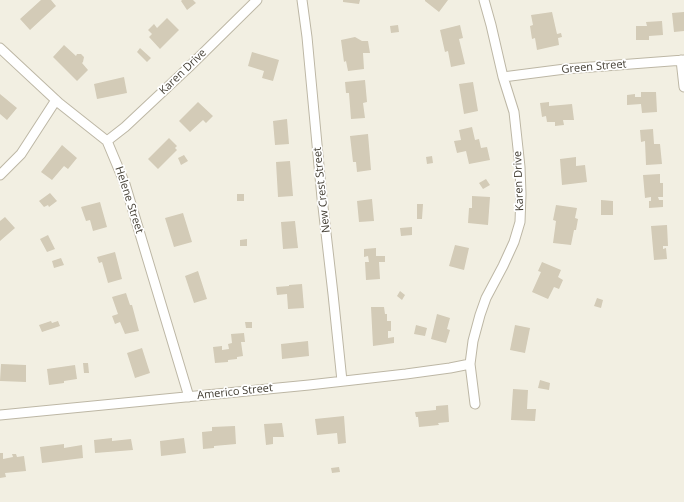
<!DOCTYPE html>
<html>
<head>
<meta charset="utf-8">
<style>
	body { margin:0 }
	canvas { display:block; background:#f2efe2 }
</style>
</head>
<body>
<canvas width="684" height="502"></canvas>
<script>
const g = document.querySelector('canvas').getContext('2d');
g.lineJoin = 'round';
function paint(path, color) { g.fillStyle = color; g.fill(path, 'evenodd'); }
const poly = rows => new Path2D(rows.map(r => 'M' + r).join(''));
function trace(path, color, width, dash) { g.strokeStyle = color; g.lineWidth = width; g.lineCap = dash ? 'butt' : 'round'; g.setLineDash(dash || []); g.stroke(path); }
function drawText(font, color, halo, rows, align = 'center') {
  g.font = font + ' "Open Sans",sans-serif'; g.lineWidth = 3.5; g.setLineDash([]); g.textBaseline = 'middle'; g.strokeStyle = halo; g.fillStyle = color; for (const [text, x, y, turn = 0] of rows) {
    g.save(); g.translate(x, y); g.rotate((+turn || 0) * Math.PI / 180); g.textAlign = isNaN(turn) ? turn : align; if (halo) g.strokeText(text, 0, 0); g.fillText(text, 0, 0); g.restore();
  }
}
paint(poly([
	[41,0,51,0,56,6,30,30,20,19],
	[182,0,193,0,196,3,187,10,181,1],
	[343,0,360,0,359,4,343,2],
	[425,0,448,0,439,12,425,1],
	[552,12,557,34,561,33,562,37,558,38,559,45,537,50,535,38,532,39,530,26,533,25,531,15],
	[684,12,684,31,674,32,672,13],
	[167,18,179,30,160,49,149,37,152,34,148,30,154,24,157,28],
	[662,21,663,35,649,36,649,40,636,40,636,26,647,26,646,22],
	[398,25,399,32,391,33,390,26],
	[460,25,463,38,459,39,465,64,451,67,448,51,445,52,440,30],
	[355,37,362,41,368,41,370,53,363,53,364,69,348,71,346,61,344,62,341,40],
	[64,45,76,56,77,54,81,54,84,57,83,62,82,63,88,70,77,81,53,57],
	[140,48,151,58,147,62,137,52],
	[252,52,279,60,273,81,262,78,264,71,248,66],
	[124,77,127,93,97,99,94,84],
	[365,80,367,102,363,103,365,118,351,119,349,93,346,93,345,82],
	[473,82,478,111,464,114,459,84],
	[641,92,656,92,657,112,642,113,641,104,627,105,627,95,635,94,635,97,641,97],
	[0,94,17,108,7,120,0,114],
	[198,102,213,116,206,123,203,120,190,132,179,121],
	[549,102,549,106,572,104,574,120,563,120,564,125,555,126,555,122,547,122,546,116,542,117,540,103],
	[287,119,289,144,275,145,273,121],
	[472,127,475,140,479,139,481,148,487,147,490,160,469,164,466,151,457,153,454,141,461,140,459,130],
	[653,129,654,144,660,144,662,164,646,165,645,141,641,142,640,130],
	[368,134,371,170,357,172,356,162,353,162,350,136],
	[169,138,177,146,175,148,177,150,158,169,148,159],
	[62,145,77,158,68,169,64,166,52,180,41,172],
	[184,155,188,161,181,165,178,158],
	[432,156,433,163,427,164,426,157],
	[576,157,576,166,585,165,587,182,562,185,560,159],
	[290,161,293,196,278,197,276,162],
	[660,174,660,183,663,183,663,197,658,197,659,200,663,200,663,207,649,208,649,201,651,201,651,197,645,198,643,175],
	[486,179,490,185,483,189,479,183],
	[50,193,57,201,49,207,48,205,44,207,39,201],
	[237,194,244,194,244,201,237,201],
	[472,196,490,197,488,225,468,223,469,208,472,208],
	[372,199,374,221,359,222,357,201],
	[601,200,613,201,613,215,601,215],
	[100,202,107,227,93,231,90,220,86,221,81,207],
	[417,204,423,204,422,219,417,219],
	[556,205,577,208,575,218,578,219,576,230,574,230,571,245,553,243,556,221,553,220],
	[183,213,192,242,174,247,165,218],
	[5,217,15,228,0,241,0,221],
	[295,221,298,248,283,249,281,222],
	[667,225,668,246,663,246,663,249,666,248,667,259,654,260,651,226],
	[412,227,412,235,401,236,400,228],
	[48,235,55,249,47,252,40,239],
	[247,239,247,246,240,246,240,240],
	[455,245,469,248,464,270,449,266],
	[376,248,376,256,385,256,385,262,379,262,380,279,366,280,365,262,369,262,368,256,364,257,364,249],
	[115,252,122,279,108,283,102,262,99,263,97,257],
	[61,258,64,265,54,268,52,261],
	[542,262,561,270,558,277,563,280,559,289,554,287,548,299,532,292,541,272,538,271],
	[198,271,207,299,194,303,185,276],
	[302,284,304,308,288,309,287,294,277,295,276,287,289,286,289,285],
	[400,291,405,295,402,300,397,296],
	[126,293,130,305,132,305,139,331,125,334,120,322,115,324,112,316,118,314,112,297],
	[597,298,603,300,601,308,594,306],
	[371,307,384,307,385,314,387,314,387,321,391,321,391,331,388,331,388,338,394,337,394,343,373,346],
	[437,314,450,318,447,329,450,330,446,343,431,339],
	[51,321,52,323,58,321,60,326,42,332,39,325],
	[245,322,252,322,252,328,246,328],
	[416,325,427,328,425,336,414,334],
	[515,325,530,328,525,353,510,350],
	[244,333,245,342,241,342,243,356,237,357,237,359,228,360,228,362,215,363,213,347,222,346,222,350,229,349,228,344,232,343,231,334],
	[308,341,309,356,282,359,281,344],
	[142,348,150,373,135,378,127,353],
	[83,363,88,363,89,373,84,373],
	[1,364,26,365,26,382,0,381],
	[75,365,77,379,64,381,64,383,49,385,47,369],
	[540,380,550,383,549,390,538,388],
	[513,389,528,390,527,409,536,409,535,421,511,420],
	[448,405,449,422,438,423,439,425,419,427,418,417,416,417,415,412,436,410,436,406],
	[344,416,346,443,338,444,337,433,317,435,315,419],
	[282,423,284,437,273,437,273,444,266,445,264,424],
	[235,426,236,444,214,446,214,448,203,449,202,432,212,431,212,427],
	[112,438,112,441,131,439,133,450,95,453,94,440],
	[184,438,186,453,161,456,160,441],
	[64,444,64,448,82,445,83,458,42,463,40,447],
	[0,453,3,453,3,459,13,457,12,454,16,454,17,457,24,456,26,471,5,473,6,477,0,478],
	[339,467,340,472,332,473,331,468]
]), '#d3cbb7');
const minor = poly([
	[302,0,307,37,322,198,333,294,342,381],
	[0,48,59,103,107,141,125,184,189,397],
	[681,60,684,87],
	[503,77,565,69,684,60],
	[107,141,125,127,189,67,257,0],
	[0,175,21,154,56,100],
	[475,404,470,364,473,341,480,315,486,298,503,266,514,242,520,222,521,194,520,167,514,112,503,77,491,25,484,0],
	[0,415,309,385,406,374,450,368,470,364]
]);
trace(minor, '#bdb7a5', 11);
trace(minor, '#fff', 9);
drawText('11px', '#433e33', '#fff', [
	["Green Street",594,67,-5],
	["Karen Drive",183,72,-44],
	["Karen Drive",519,181,-92],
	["New Crest Street",322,190,-96],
	["Helene Street",129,200,72],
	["Americo Street",235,392,-6]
]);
</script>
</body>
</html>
